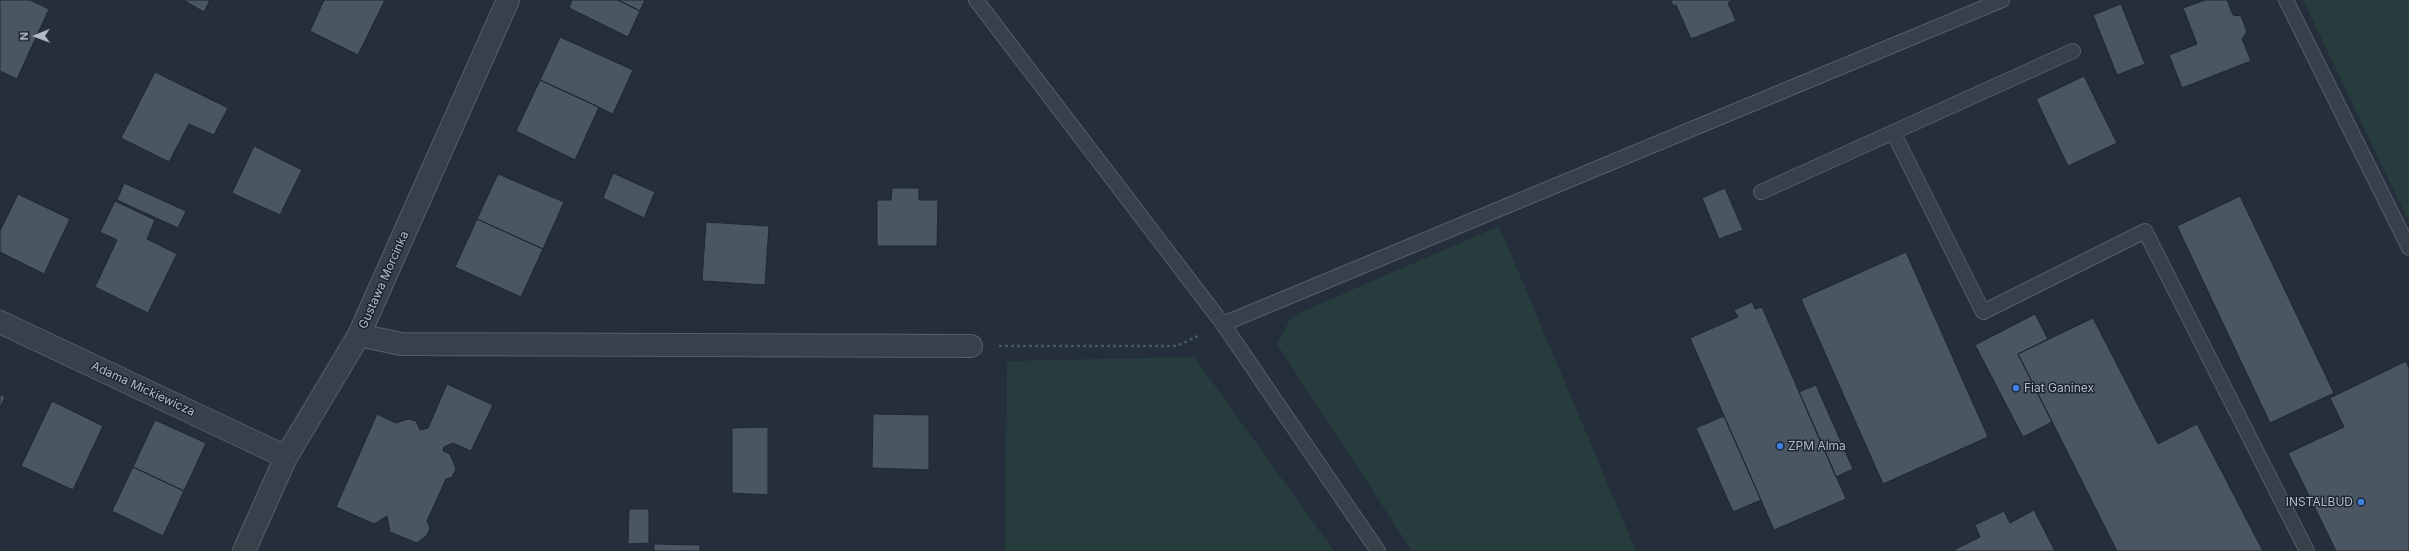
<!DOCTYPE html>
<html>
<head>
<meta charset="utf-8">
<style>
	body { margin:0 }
	#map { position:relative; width:2409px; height:551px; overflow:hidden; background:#252f3b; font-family:Inter,sans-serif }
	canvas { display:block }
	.north { position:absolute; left:16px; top:16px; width:40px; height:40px; -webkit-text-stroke:3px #1d2530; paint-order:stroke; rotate:269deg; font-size:11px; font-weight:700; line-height:16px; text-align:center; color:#b4bbc6 }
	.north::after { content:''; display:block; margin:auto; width:14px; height:18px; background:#b4bbc6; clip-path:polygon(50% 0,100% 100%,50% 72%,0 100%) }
</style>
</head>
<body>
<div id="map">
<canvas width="2409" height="551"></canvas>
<div class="north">N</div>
</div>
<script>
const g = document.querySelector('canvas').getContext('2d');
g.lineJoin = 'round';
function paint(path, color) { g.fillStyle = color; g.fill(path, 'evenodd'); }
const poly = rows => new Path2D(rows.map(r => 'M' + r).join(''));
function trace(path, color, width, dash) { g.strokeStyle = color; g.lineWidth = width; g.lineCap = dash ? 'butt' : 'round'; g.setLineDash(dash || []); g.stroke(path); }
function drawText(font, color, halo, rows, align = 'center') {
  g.font = font + ' Inter,sans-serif'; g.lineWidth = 3; g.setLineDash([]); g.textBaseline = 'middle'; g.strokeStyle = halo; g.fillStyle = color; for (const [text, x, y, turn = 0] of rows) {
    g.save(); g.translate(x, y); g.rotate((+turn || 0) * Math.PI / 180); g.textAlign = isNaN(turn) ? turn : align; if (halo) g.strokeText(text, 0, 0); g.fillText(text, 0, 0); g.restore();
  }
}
paint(poly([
	[2303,0,2409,0,2409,222],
	[1499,226,1636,551,1412,551,1277,344,1292,316],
	[1194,357,1334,551,1005,551,1007,361]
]), '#273c3d');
const building = poly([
	[0,0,30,0,49,9,17,79,0,71,0,0],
	[183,0,210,0,204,12,183,0],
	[324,0,385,0,358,55,310,31,324,0],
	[572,0,618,0,640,11,628,37,569,8,572,0],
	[618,0,645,0,640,11,618,0],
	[1671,0,1733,0,1728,3,1736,21,1691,39,1676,5,1673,6,1671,0],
	[2205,0,2227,0,2233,15,2241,16,2247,32,2242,39,2251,61,2182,88,2169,55,2197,44,2183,8,2205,0],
	[2121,4,2145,64,2117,75,2093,15,2121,4],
	[560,37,633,70,613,114,540,80,560,37],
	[155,72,228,108,214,135,189,124,169,162,121,138,155,72],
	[2084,76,2117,143,2068,166,2036,99,2084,76],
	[540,80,599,107,575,160,516,131,540,80],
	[254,146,302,170,280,215,232,193,254,146],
	[613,173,655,192,644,218,603,198,613,173],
	[498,174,564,202,543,249,477,219,498,174],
	[124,183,186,211,178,228,117,200,124,183],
	[892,188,919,188,919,200,938,200,937,246,877,246,877,200,891,200,892,188],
	[1725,188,1743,230,1719,239,1702,198,1725,188],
	[18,194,70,219,44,274,0,252,0,231,18,194],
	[2240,196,2334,393,2270,423,2177,226,2240,196],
	[115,201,155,220,147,239,177,254,148,313,95,287,117,240,100,232,115,201],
	[477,219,543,249,521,297,455,267,477,219],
	[706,222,769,226,765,285,702,281,706,222],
	[1906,252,1988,437,1883,484,1801,299,1906,252],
	[1752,302,1755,309,1762,307,1846,499,1774,530,1690,338,1738,317,1734,310,1752,302],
	[2035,314,2048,339,2018,354,2052,422,2023,437,1975,345,2035,314],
	[2093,318,2158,444,2197,424,2263,551,2117,551,2018,354,2093,318],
	[2406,361,2409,368,2409,551,2336,551,2288,453,2344,427,2330,398,2406,361],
	[447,384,493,405,471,451,453,443,444,447,443,451,450,454,456,469,452,477,446,479,427,521,430,528,427,535,417,543,390,532,387,516,374,524,336,507,377,414,396,423,408,419,416,421,420,430,428,428,447,384],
	[1816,385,1853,469,1836,477,1799,392,1816,385],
	[0,394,5,397,0,408,0,394],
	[52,401,103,426,73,490,21,466,52,401],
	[873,414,929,415,929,470,872,468,873,414],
	[1724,416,1761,500,1733,512,1696,428,1724,416],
	[155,420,206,443,184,491,133,467,155,420],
	[768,427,768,495,732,493,732,428,768,427],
	[133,467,184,491,163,536,112,511,133,467],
	[629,509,649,509,649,543,628,544,629,509],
	[2034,510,2055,551,1952,551,1980,537,1975,525,2004,511,2010,523,2034,510],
	[654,544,700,545,700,551,654,551,654,544]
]);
paint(building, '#4b5663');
trace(building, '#1f2732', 1);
const lane = poly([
	[976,0,1223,324,1378,551],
	[2286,0,2409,248],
	[1893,132,1983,312,2145,231,2307,551],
	[1761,192,2073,51],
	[1223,324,2002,0]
]);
const street = poly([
	[0,322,286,457],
	[359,335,401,344,971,346],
	[244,551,286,457,359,335,508,0]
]);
trace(lane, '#565e69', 16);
trace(street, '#565e69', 24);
trace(poly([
	[999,346,1177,346,1200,335]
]), '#46595b', 2.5, [3, 3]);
trace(lane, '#38404b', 14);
trace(street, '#38404b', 22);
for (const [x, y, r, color] of [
	[2016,388,4,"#3f7fe0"],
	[1780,446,4,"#3f7fe0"],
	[2361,502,4,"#3f7fe0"]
]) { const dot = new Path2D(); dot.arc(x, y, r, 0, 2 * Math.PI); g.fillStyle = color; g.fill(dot); trace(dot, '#1d2530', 1.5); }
drawText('12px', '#b4bbc6', '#1d2530', [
	["Gustawa Morcinka",384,280,-66],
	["Adama Mickiewicza",143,389,25]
]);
drawText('12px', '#b4bbc6', '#1d2530', [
	["Fiat Ganinex",2024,388],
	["ZPM Alma",1788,446],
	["INSTALBUD",2353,502,"right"]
], 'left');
</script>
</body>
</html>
